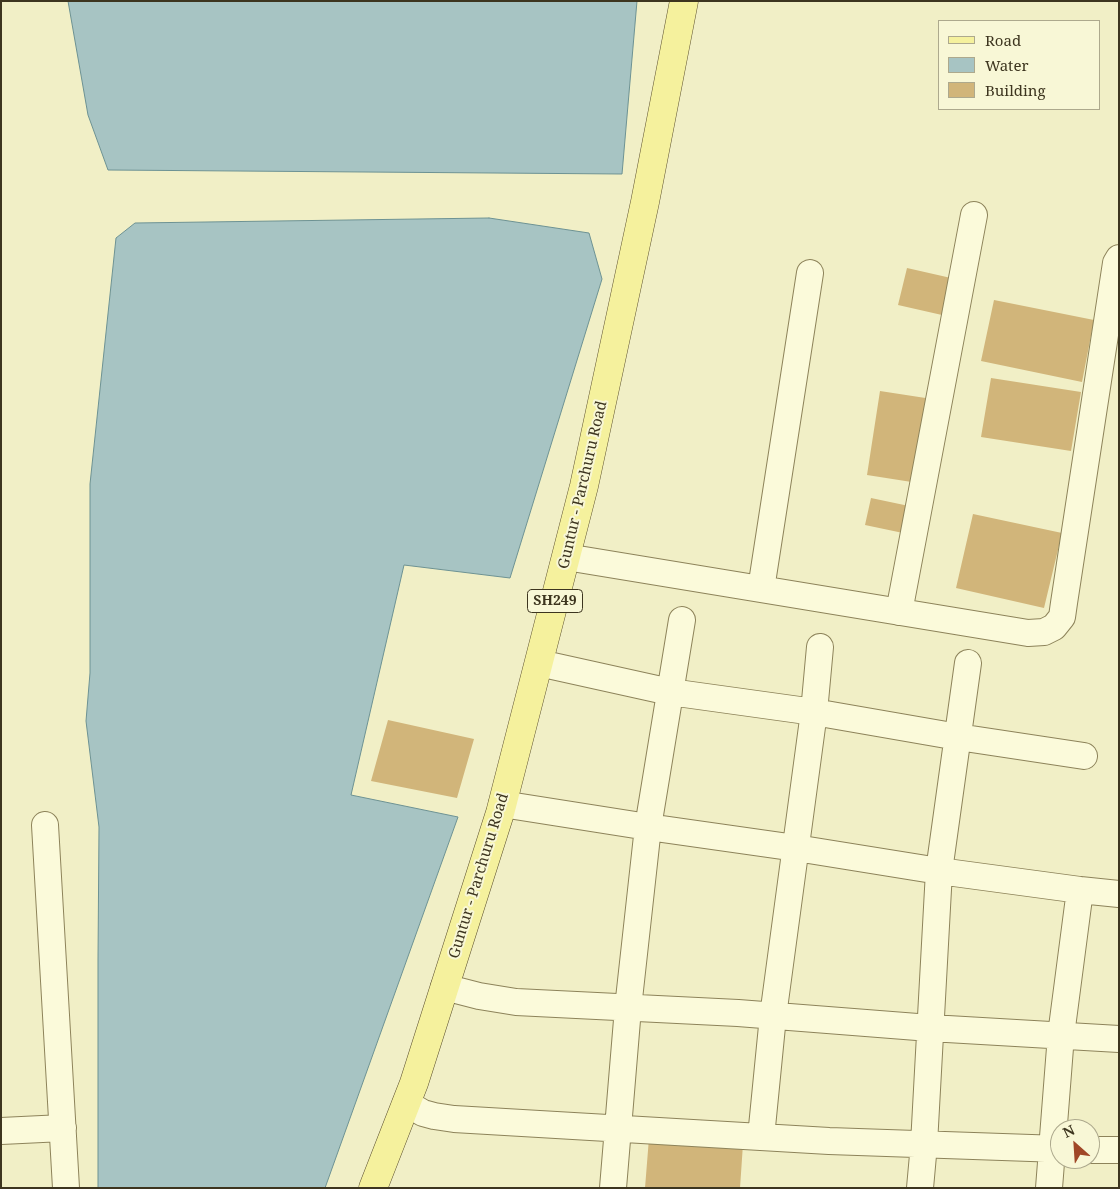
<!DOCTYPE html>
<html>
<head>
<meta charset="utf-8">
<style>
	body { margin:0 }
	#map { position:relative; width:1120px; height:1189px; overflow:hidden; background:#f1efc6; font-family:"Noto Serif",serif }
	canvas { display:block }
	.frame { position:absolute; inset:0; border:2px solid #3d351f; pointer-events:none }
	.legend { position:absolute; left:938px; top:20px; width:162px; height:90px; box-sizing:border-box; background:#f8f7d6; border:1px solid #ada98d; margin:0; padding:6px 9px; list-style:none; font-size:15px; color:#3d351f }
	.legend li { display:flex; align-items:center; gap:10px; height:25px }
	.legend b { width:25px; border:1px solid #ada98d }
	.north { position:absolute; left:1050px; top:1119px; width:50px; height:50px; box-sizing:border-box; background:#f8f7d6; border:1px solid #ada98d; border-radius:50%; rotate:334deg; font-size:14px; font-weight:700; line-height:20px; text-align:center; color:#3d351f }
	.north::after { content:''; display:block; margin:auto; width:18px; height:22px; background:#a04727; clip-path:polygon(50% 0,100% 100%,50% 72%,0 100%) }
</style>
</head>
<body>
<div id="map">
<canvas width="1120" height="1189"></canvas>
<div class="frame"></div>
<ul class="legend">
<li><b style="height:6px;background:#f5f19d"></b>Road</li>
<li><b style="height:14px;background:#a7c4c3"></b>Water</li>
<li><b style="height:14px;background:#d1b57a"></b>Building</li>
</ul>
<div class="north">N</div>
</div>
<script>
const g = document.querySelector('canvas').getContext('2d');
g.lineJoin = 'round';
function paint(path, color) { g.fillStyle = color; g.fill(path, 'evenodd'); }
const poly = rows => new Path2D(rows.map(r => 'M' + r).join(''));
function trace(path, color, width, dash) { g.strokeStyle = color; g.lineWidth = width; g.lineCap = dash ? 'butt' : 'round'; g.setLineDash(dash || []); g.stroke(path); }
function drawText(font, color, halo, rows, align = 'center') {
  g.font = font + ' "Noto Serif",serif'; g.lineWidth = 4; g.setLineDash([]); g.textBaseline = 'middle'; g.strokeStyle = halo; g.fillStyle = color; for (const [text, x, y, turn = 0] of rows) {
    g.save(); g.translate(x, y); g.rotate((+turn || 0) * Math.PI / 180); g.textAlign = isNaN(turn) ? turn : align; if (halo) g.strokeText(text, 0, 0); g.fillText(text, 0, 0); g.restore();
  }
}
const water = poly([
	[68,1,637,1,622,174,108,170,88,115,68,1],
	[489,218,589,233,602,279,510,578,404,565,351,795,458,817,325,1188,98,1188,98,959,99,827,86,721,90,673,90,484,116,238,135,223,489,218]
]);
paint(water, '#a7c4c3');
trace(water, '#6d9293', 1);
paint(poly([
	[907,268,951,278,942,315,898,305],
	[994,300,1094,320,1082,382,981,361],
	[991,378,1081,392,1071,451,981,437],
	[880,391,932,399,918,483,867,475],
	[871,498,909,506,903,533,865,525],
	[973,514,1062,533,1044,608,956,588],
	[388,720,474,739,457,798,371,781],
	[649,1138,743,1144,740,1188,645,1188]
]), '#d1b57a');
const street = poly([
	[566,557,1028,633,1044,632,1054,627,1062,617,1064,603,1116,263,1119,258],
	[761,589,810,273],
	[899,612,974,215],
	[539,663,670,692,814,712,958,737,1084,756],
	[502,804,648,827,796,848,939,871,1080,890,1119,894],
	[45,825,66,1188],
	[444,987,479,996,516,1002,738,1013,930,1028,1119,1039],
	[406,1103,423,1113,434,1116,454,1119,829,1141,1060,1149],
	[1,1131,63,1128],
	[761,1137,773,1016,814,712,820,647],
	[1090,1150,1119,1150],
	[613,1188,628,1008,648,827,682,620],
	[920,1188,924,1144,939,871,968,663],
	[1049,1188,1061,1035,1080,890]
]);
const primary = poly([
	[373,1188,414,1083,500,813,584,486,645,202,684,1]
]);
trace(street, '#8d835a', 28);
trace(primary, '#5b4f2e', 29);
trace(street, '#fbfada', 26);
trace(primary, '#f5f19d', 28);
for (const [x, y, w] of [
	[555,601,55]
]) { const box = new Path2D(); box.roundRect(x - w / 2, y - 11.5, w, 23, 4); g.fillStyle = '#f8f7d6'; g.fill(box); trace(box, '#3d351f', 1); }
drawText('bold 14px', '#3d351f', null, [
	["SH249",555,601]
]);
drawText('15px', '#3d351f', '#f8f7d6', [
	["Guntur - Parchuru Road",583,485,-77],
	["Guntur - Parchuru Road",479,876,-73]
]);
</script>
</body>
</html>
